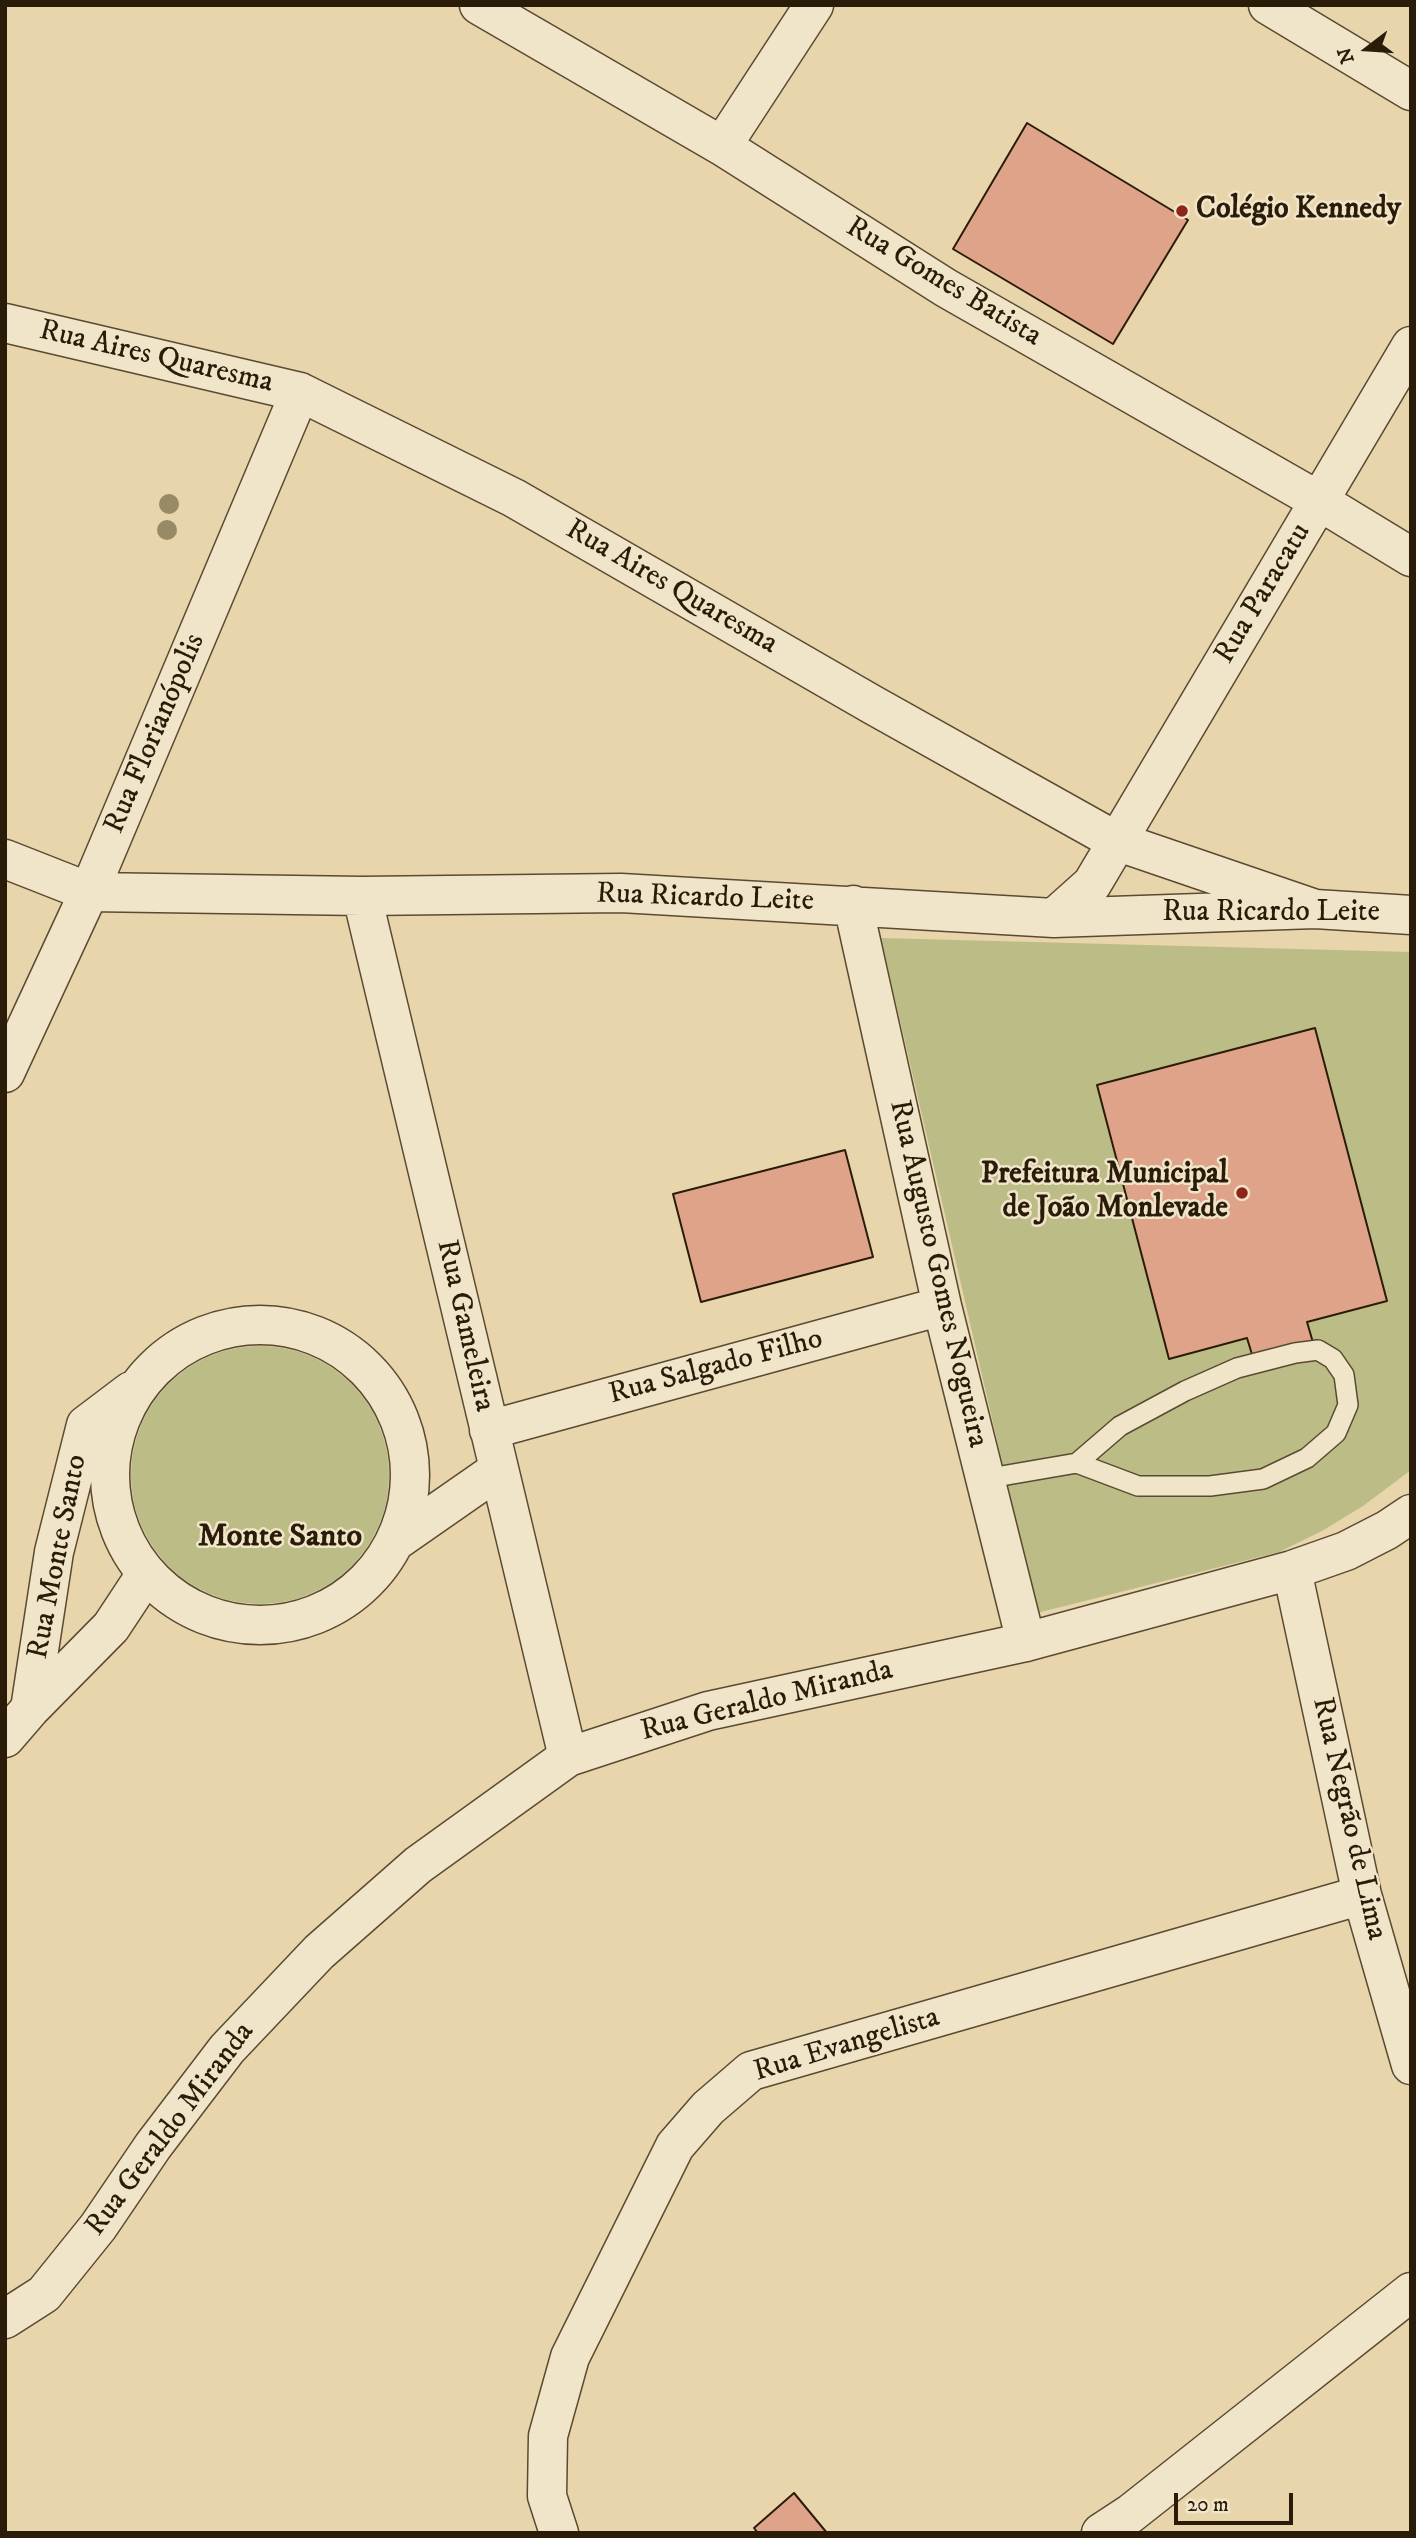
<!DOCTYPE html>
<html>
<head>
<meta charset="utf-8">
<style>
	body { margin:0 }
	#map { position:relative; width:1416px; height:2538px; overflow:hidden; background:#e8d5ac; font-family:"IM FELL DW Pica",serif }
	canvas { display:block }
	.frame { position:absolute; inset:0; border:7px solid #2a1c08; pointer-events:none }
	.north { position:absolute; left:1332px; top:14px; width:70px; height:70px; -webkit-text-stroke:5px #f0e4c9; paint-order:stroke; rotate:253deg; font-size:19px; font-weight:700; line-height:28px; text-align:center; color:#2a1c08 }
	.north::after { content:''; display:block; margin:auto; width:24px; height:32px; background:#2a1c08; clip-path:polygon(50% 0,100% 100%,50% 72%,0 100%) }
	.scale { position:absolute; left:1174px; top:2493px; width:119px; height:32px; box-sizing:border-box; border:4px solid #2a1c08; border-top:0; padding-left:9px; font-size:21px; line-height:24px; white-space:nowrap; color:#2a1c08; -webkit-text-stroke:5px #f0e4c9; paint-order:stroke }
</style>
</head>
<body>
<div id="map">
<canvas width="1416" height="2538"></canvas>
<div class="frame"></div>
<div class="north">N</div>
<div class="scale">20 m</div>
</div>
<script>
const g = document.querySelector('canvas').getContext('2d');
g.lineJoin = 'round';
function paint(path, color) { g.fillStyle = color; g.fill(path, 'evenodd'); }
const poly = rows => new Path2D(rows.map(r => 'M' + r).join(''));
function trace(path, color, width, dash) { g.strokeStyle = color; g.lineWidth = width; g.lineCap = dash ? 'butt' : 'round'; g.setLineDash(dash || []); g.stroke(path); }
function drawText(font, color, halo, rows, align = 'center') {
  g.font = font + ' "IM FELL DW Pica",serif'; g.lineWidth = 5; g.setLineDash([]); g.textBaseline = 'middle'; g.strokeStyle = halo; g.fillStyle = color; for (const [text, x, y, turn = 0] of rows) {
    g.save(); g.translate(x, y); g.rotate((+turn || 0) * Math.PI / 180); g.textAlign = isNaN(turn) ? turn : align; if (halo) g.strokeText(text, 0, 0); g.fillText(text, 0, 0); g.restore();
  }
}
paint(poly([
	[881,938,1411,952,1411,1470,1363,1506,1322,1531,1279,1552,1037,1613],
	'131 1475a129 129 0 1 1 258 0a129 129 0 1 1-258 0Z'
]), '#bcbc86');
const building = poly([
	[1027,123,1188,220,1113,344,953,249,1027,123],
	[1315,1028,1387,1301,1307,1322,1314,1346,1254,1361,1247,1338,1169,1359,1097,1085,1315,1028],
	[845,1150,873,1257,701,1302,673,1194,845,1150],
	[794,2493,827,2533,758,2533,754,2528,794,2493]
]);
paint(building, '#dfa38a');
trace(building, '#2a1c08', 2);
const lane = poly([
	[984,1479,1077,1463,1120,1426,1185,1391,1237,1368,1295,1353,1318,1350,1333,1359,1344,1375,1348,1405,1336,1433,1307,1458,1263,1479,1210,1486,1138,1486,1077,1463]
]);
const street = poly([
	[479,5,722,146,946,288,1319,501,1411,557],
	[1268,5,1411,91],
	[722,146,814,5],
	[5,323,300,392,514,498,873,705,1116,841,1315,909],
	[5,859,89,892,362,896,621,893,1054,918,1315,909,1411,915],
	[362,896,568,1757],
	[853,905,942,1306,1026,1642],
	[1054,918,1092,884,1411,346],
	[5,1073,89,892,300,392],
	'110 1475a150 150 0 1 1 300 0a150 150 0 1 1-300 0Z',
	[489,1430,942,1306],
	[396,1541,498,1470],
	[1292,1570,1362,1895,1411,2065],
	[30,1709,54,1552,86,1425,131,1391],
	[5,1738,30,1709,111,1627,146,1574],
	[5,2319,44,2294,98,2227,153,2146,227,2049,319,1952,418,1865,568,1757,708,1711,1026,1642,1292,1570,1346,1551,1387,1530,1411,1514],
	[559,2533,547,2496,548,2436,570,2357,675,2146,708,2108,751,2071,1362,1895],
	[1101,2533,1130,2514,1411,2292]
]);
trace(lane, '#5a4a31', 22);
trace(street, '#5a4a31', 41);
trace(lane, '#f0e4c9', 19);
trace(street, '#f0e4c9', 38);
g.fillStyle = '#988a67';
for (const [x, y] of [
	[169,504],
	[167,530]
]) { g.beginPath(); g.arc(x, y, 10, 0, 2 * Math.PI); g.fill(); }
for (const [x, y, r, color] of [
	[1182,211,7,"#8f2418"],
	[1242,1193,7,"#8f2418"]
]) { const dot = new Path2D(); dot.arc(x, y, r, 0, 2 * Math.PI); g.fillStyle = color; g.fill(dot); trace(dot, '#f0e4c9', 2.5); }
drawText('bold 30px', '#2a1c08', '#f0e4c9', [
	["Colégio Kennedy",1196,211],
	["Prefeitura Municipal",1228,1176,"right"],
	["de João Monlevade",1228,1210,"right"]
], 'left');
drawText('30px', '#2a1c08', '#f0e4c9', [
	["Rua Gomes Batista",943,283,31],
	["Rua Aires Quaresma",156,358,13],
	["Rua Aires Quaresma",671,588,30],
	["Rua Paracatu",1264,594,-59],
	["Rua Florianópolis",156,734,-67],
	["Rua Ricardo Leite",705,899,2],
	["Rua Ricardo Leite",1271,914],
	["Rua Augusto Gomes Nogueira",937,1274,77],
	["Rua Gameleira",464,1326,77],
	["Rua Salgado Filho",716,1368,-15],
	["Rua Monte Santo",59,1557,-79],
	["Rua Geraldo Miranda",767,1702,-14],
	["Rua Negrão de Lima",1348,1819,77],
	["Rua Evangelista",847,2046,-17],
	["Rua Geraldo Miranda",171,2130,-53]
]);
drawText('bold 32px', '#2a1c08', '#f0e4c9', [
	["Monte Santo",280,1538]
]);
</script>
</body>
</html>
